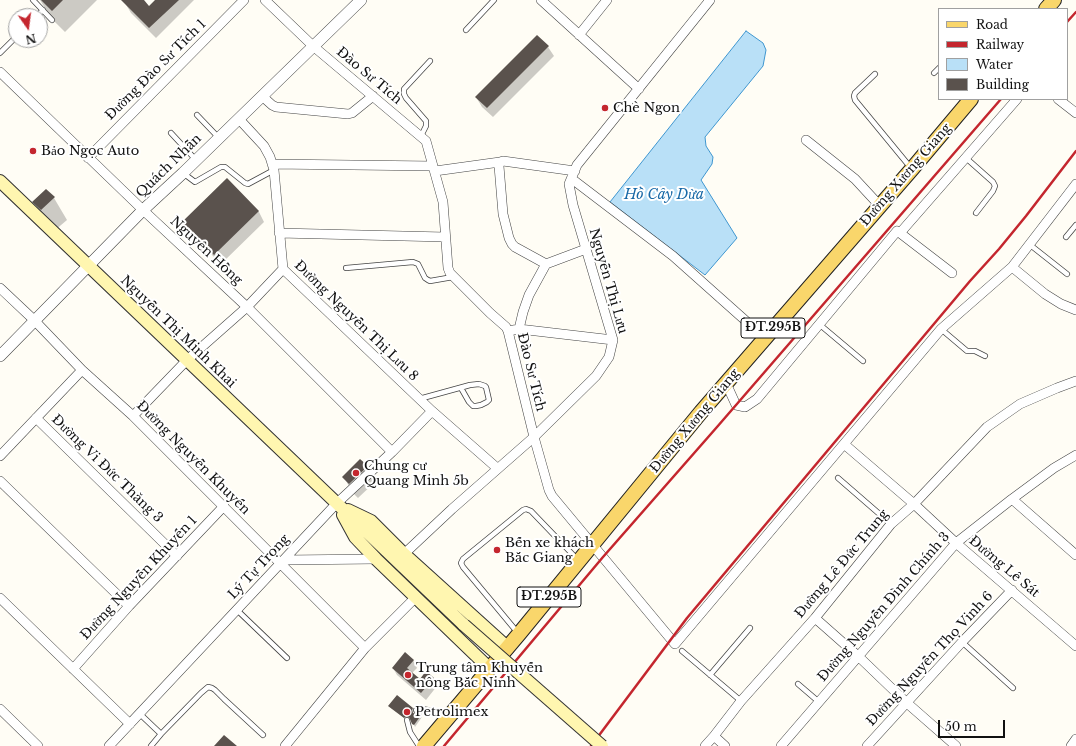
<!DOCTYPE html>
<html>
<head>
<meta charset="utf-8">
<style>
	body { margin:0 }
	#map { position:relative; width:1076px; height:746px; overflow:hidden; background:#fffdf5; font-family:"Libre Baskerville",serif }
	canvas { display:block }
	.legend { position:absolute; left:938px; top:8px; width:130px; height:92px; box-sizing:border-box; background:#fff; border:1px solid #a0a0a0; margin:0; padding:5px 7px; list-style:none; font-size:12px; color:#111 }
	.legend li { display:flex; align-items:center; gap:8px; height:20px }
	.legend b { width:20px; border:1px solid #a0a0a0 }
	.north { position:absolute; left:8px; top:8px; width:40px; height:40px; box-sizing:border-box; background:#fff; border:1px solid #a0a0a0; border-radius:50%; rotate:166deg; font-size:11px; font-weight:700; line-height:16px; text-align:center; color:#111 }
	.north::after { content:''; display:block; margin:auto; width:14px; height:18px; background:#c4262e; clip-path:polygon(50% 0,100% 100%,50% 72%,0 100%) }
	.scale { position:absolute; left:938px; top:720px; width:67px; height:18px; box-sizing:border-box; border:2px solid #111; border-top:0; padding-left:5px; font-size:12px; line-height:14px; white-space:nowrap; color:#111; -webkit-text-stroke:3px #fff; paint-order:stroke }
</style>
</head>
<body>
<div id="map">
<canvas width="1076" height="746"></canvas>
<ul class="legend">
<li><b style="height:5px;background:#f9d66b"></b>Road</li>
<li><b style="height:5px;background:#c4262e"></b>Railway</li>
<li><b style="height:11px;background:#b9e0f7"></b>Water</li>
<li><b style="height:11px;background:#5a524d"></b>Building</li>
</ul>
<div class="north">N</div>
<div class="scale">50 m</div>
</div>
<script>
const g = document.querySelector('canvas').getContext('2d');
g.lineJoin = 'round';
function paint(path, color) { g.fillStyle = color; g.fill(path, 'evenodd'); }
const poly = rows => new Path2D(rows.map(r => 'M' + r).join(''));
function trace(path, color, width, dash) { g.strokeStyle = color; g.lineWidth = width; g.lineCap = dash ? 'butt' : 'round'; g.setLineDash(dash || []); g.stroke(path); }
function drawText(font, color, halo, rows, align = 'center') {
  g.font = font + ' "Libre Baskerville",serif'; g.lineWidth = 4; g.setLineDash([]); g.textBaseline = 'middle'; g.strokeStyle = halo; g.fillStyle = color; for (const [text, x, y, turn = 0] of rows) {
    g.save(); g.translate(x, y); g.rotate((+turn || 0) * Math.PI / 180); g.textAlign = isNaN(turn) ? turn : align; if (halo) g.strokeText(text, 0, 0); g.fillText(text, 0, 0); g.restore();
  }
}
const water = poly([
	[746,31,763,43,766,50,763,66,705,137,706,146,713,157,712,164,701,180,737,238,705,275,610,202,746,31]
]);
paint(water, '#b9e0f7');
trace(water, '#3f96cf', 1);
paint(poly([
	[40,0,97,0,65,32,51,18],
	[128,0,142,0,149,7,156,0,194,0,156,38,131,13,125,3],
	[548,47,554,56,493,117,482,107,476,97],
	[227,180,259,212,264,222,221,264,189,232,183,222],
	[46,190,54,198,67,220,54,231,46,224,34,202],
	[367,467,375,482,358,498,352,492,344,477],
	[413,660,417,668,412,673,420,680,433,679,437,686,426,700,397,675,393,668],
	[390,706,412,708,414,711,413,713,421,715,422,717,415,727,411,719,408,718,406,719,391,708]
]), '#0003');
paint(poly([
	[41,0,63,0,52,11],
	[121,0,144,0,149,6,155,0,179,0,149,28],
	[537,35,549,46,487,108,475,97],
	[227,178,259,211,214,255,182,222],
	[46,189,55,197,41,210,32,202],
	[360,459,368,466,349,484,342,477],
	[405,652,414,660,407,668,420,679,426,671,434,678,421,693,392,668],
	[397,695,413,708,412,710,413,713,416,714,420,713,422,714,414,725,412,724,409,717,406,716,404,718,388,706],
	[224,735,237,746,214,746]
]), '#5a524d');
const service = poly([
	[33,0,52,20],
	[37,16,43,10],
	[466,30,494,0],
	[0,53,16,37],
	[934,73,939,68],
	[875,74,855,93,854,96,855,100,911,168],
	[197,115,219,138],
	[171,133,196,160],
	[421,136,426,126,426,121,406,98,404,94,404,89,430,61],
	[966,158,993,182,995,186,993,191,976,213],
	[183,173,195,182,221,167,225,167,245,183,248,184,274,170],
	[1066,237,1076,225],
	[1029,244,1067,274],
	[346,268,413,262,418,264,425,278,428,280,430,281,453,277],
	[819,324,863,361],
	[941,329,967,351,975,351,985,356],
	[419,399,470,385,479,384,485,386,486,387,489,400,487,402,481,405,476,406,473,406,469,402,461,388],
	[838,478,891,524],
	[237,610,287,658],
	[518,633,463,567,461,563,463,559,523,510,526,509,531,511,578,560],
	[962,642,1013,688],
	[682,651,741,701],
	[710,675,750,628],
	[798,684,819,702],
	[416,710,422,709,428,710,446,718],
	[140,714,161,734],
	[407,720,410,732,419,746],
	[151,746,161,734,201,693,208,687,212,688,215,690,224,699,263,735]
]);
const minor = poly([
	[265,0,313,46,426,141,443,202,448,268,450,273,490,313,506,327,508,331,534,437,549,490,552,496,675,644,941,329,1012,267,1076,184],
	[541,0,639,89],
	[579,35,607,0],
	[0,72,143,210,247,307,392,452],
	[262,96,272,105,276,107,348,114,352,113,373,96],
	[1058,99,1076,113],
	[239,119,264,146,270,157,274,170,283,269,432,411,497,468],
	[806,140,855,179,880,206],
	[88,158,244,0],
	[272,164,433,166],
	[435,171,500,162],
	[575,171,503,161,500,162,499,166,503,214,509,238,512,244,515,247,546,264,586,249],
	[572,179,673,256,765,338],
	[279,233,445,237],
	[900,233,1017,99],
	[1012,267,1045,294,1061,304,1076,310],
	[0,288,34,320,82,370,133,416,365,648],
	[519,329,523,312,529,295,546,264],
	[508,331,519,329,613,340],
	[726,383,736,405,745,407,757,399,897,231,900,233,952,273],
	[133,416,187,360,247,307,283,269],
	[36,418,177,556],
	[844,444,914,504,956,543,1076,646],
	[0,456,82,370],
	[0,481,129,606],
	[1012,499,1076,555],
	[404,554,452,509,534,437,596,376,609,357,613,340,573,205,569,184,577,165,710,0],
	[284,560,376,559],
	[0,598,130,724],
	[815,618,858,656,907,703,956,746],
	[73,669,129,606,224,506],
	[0,709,38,746],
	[714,736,725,746],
	[109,746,336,504,392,452,432,411],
	[285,746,365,648,416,597],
	[705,746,714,736,741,701,815,618,891,524,914,504,987,427,1020,404,1057,388,1076,381],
	[781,746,956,543,1012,499,1054,468,1076,455],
	[867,746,962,642,1012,590],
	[1071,746,1076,739]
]);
const tertiary = poly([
	[0,356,143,210,183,173,361,0]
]);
const secondary = poly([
	[0,181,464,625],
	[348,510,371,521,404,554,508,648],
	[343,515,355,537,376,559,490,669]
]);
const primary = poly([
	[1046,9,1054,0],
	[424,746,519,634,701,412,912,169,971,99]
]);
trace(service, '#444', 6);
trace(minor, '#444', 10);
trace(tertiary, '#444', 12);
trace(secondary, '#333', 14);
trace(primary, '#222', 16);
trace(service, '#fff', 4.5);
trace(minor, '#fff', 9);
trace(tertiary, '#fff', 11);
trace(secondary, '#fff6b0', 12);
trace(primary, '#f9d66b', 14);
trace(poly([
	[1067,22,1076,12],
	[444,746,603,557,717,427,1001,99],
	[591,746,687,618,970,281,999,249,1026,216,1076,151]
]), '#c4262e', 2.5);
const secondaryBridge = poly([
	[464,625,602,746]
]);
trace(secondaryBridge, '#333', 14, []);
trace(secondaryBridge, '#fff6b0', 12);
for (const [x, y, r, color] of [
	[605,108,4,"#c4262e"],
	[33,151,4,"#c4262e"],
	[356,473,4,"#c4262e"],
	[497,550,4,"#c4262e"],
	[408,675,4,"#c4262e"],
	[407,712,4,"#c4262e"]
]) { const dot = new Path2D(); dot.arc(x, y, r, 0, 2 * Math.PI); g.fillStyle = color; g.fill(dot); trace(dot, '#fff', 1.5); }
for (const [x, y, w] of [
	[773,328,64],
	[549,597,64]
]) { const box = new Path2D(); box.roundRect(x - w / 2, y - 10, w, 20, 3); g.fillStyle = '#fff'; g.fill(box); trace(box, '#111', 1); }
drawText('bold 12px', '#111', null, [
	["ĐT.295B",773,328],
	["ĐT.295B",549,597]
]);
drawText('13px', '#111', '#fff', [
	["Đường Đào Sư Tích 1",156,70,-45],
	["Đào Sư Tích",369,76,40],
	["Quách Nhẫn",169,166,-44],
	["Đường Xương Giang",906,175,-49],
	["Nguyên Hồng",206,251,43],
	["Nguyễn Thị Lưu",608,281,74],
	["Đường Nguyễn Thị Lưu 8",356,321,44],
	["Nguyễn Thị Minh Khai",178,332,44],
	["Đào Sư Tích",531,372,76],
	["Đường Xương Giang",695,421,-50],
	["Đường Nguyễn Khuyến",193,458,45],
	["Đường Vi Đức Thăng 3",107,469,44],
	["Đường Lê Đức Trung",842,564,-50],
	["Lý Tự Trọng",259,567,-47],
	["Đường Lê Sát",1004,567,40],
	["Đường Nguyễn Khuyến 1",139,578,-47],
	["Đường Nguyễn Đình Chính 3",884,607,-49],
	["Đường Nguyễn Thọ Vinh 6",930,659,-47]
]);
drawText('13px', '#111', '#fff', [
	["Chè Ngon",613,108],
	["Bảo Ngọc Auto",41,151],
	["Chung cư",364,466],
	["Quang Minh 5b",364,481],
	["Bến xe khách",505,543],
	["Bắc Giang",505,558],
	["Trung tâm Khuyến",416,668],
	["nông Bắc Ninh",416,683],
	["Petrolimex",415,712]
], 'left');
drawText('italic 14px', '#1768a6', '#fff', [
	["Hồ Cây Dừa",664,195]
]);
</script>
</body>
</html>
